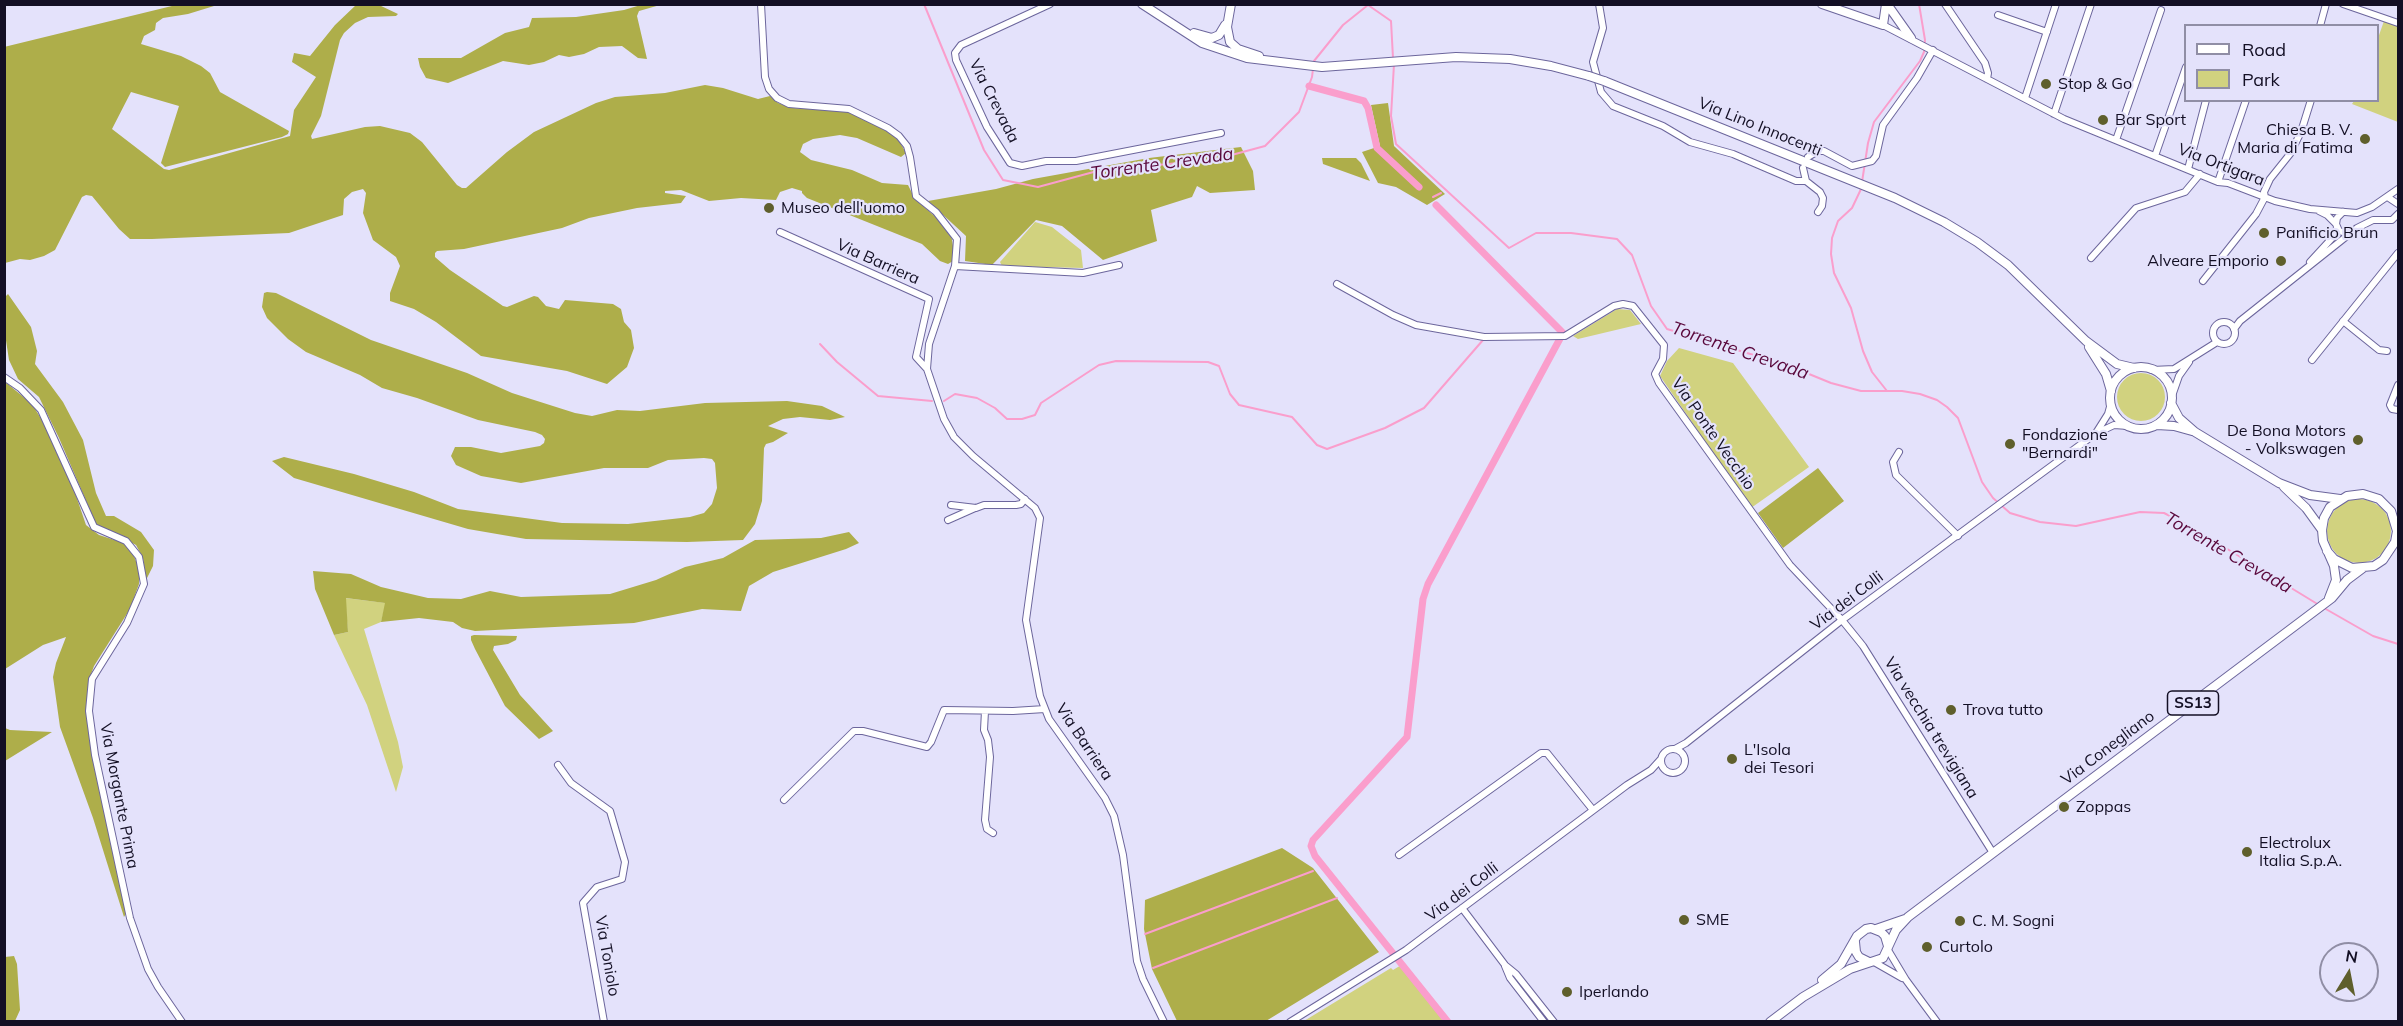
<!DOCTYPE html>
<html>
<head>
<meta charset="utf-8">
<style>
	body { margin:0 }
	#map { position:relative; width:2403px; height:1026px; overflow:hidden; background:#e4e2fb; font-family:Mulish,sans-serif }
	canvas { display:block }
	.frame { position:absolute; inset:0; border:6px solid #130f24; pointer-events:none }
	.legend { position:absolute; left:2184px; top:24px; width:195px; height:78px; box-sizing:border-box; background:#e4e2fb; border:2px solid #908ea5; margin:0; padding:8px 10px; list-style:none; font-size:18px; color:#130f24 }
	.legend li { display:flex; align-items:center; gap:12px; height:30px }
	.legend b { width:30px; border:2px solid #908ea5 }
	.north { position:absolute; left:2319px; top:942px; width:60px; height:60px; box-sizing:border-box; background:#e4e2fb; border:2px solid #908ea5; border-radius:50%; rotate:10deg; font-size:16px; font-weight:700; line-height:24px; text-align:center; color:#130f24 }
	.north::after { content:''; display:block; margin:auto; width:21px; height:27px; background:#5f5f2c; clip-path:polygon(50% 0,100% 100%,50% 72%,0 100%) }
</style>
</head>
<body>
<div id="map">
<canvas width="2403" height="1026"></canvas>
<div class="frame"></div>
<ul class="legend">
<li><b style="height:8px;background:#fff"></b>Road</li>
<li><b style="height:16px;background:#d1d27f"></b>Park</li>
</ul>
<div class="north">N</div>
</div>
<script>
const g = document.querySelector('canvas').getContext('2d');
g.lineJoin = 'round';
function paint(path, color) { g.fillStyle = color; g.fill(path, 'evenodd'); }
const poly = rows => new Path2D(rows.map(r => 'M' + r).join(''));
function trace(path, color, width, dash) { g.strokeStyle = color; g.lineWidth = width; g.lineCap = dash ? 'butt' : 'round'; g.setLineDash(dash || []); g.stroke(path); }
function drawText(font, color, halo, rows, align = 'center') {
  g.font = font + ' Mulish,sans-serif'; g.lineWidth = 4.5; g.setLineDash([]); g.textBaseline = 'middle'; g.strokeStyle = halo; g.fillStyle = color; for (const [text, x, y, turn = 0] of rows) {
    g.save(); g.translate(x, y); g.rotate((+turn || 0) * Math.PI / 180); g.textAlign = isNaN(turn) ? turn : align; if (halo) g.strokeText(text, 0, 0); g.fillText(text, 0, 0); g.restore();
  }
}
paint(poly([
	[2384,21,2398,26,2398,122,2352,104,2354,101,2378,100,2378,38],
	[1035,222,1052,227,1081,250,1083,268,1002,266,1000,262],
	[1617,309,1630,310,1641,324,1578,339,1573,336],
	[1679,348,1733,363,1809,467,1751,508,1660,376,1667,361],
	'2117 397a24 24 0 1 1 48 0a24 24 0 1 1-48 0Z',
	'2327 531a32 32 0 1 1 64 0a32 32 0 1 1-64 0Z',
	[345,598,386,603,381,622,364,629,398,742,403,767,396,792,367,705,334,635,348,632],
	[1403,964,1448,1021,1304,1021,1391,968,1393,970]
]), '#d1d27f');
paint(poly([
	[644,4,660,5,639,11,637,16,647,59,638,58,622,46,599,47,584,54,569,57,559,55,544,62,529,65,503,61,448,83,426,78,420,67,418,58,461,58,505,33,529,27,532,18,576,17,624,10],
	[176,5,213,5,214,6,188,14,163,18,156,23,155,30,144,36,141,44,181,56,201,66,210,73,220,92,289,131,288,134,282,137,165,167,161,163,179,106,131,92,112,129,164,169,169,170,290,136,294,110,316,77,292,62,294,53,310,56,335,25,356,5,379,5,398,14,396,16,368,17,355,23,344,33,340,40,321,116,311,136,312,139,365,127,380,126,410,133,422,142,457,185,462,188,466,188,507,152,534,132,596,103,615,97,665,93,705,85,723,88,758,99,770,96,778,103,793,108,850,112,888,131,898,139,906,153,901,157,857,138,840,135,813,139,803,144,800,152,811,160,852,170,882,183,908,185,915,199,946,226,951,234,954,252,953,261,948,264,940,261,922,244,807,198,802,193,802,191,792,188,780,192,776,200,741,198,709,201,681,190,665,191,665,193,686,196,681,203,637,208,589,218,562,228,464,249,437,251,435,253,435,257,450,270,503,306,507,307,534,296,538,297,546,306,559,309,565,300,613,304,621,309,624,322,631,330,634,348,627,367,607,384,567,371,481,356,436,322,414,309,390,301,390,293,400,266,396,257,373,240,363,213,366,193,363,189,352,192,344,199,343,215,289,233,152,239,130,239,119,229,92,196,86,195,82,197,55,250,44,256,30,260,20,259,5,263,4,47],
	[1388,103,1394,146,1445,194,1427,205,1396,187,1378,183,1362,152,1380,146,1371,105],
	[1241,147,1253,171,1255,190,1210,193,1197,186,1192,197,1151,210,1157,241,1103,260,1062,226,1036,220,992,265,965,261,966,236,928,201,996,189,1033,179,1149,158],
	[1322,158,1356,158,1361,163,1370,181,1323,164],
	[267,292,276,293,371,340,467,373,512,393,575,413,592,416,617,410,640,411,705,403,787,401,822,406,845,417,830,420,800,417,783,419,768,426,788,433,773,442,766,444,764,448,762,501,755,524,743,540,687,542,526,539,468,529,294,478,272,461,284,457,354,474,414,492,458,509,562,523,628,524,690,517,704,513,712,504,717,488,715,463,712,459,704,458,668,460,648,468,604,468,521,483,481,476,456,465,451,456,455,447,471,447,501,453,540,446,544,443,545,439,542,435,535,432,478,420,417,398,382,388,360,375,306,352,288,339,267,318,262,307,264,293],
	[8,294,31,327,37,351,35,364,63,402,83,440,96,493,106,516,114,516,141,532,154,550,153,566,146,580,143,558,136,545,96,524,59,438,39,397,18,379,9,360,5,334,4,298],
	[4,381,32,404,45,425,72,484,86,525,99,535,124,543,134,556,139,569,139,584,130,609,94,666,89,680,87,696,89,731,128,910,124,917,93,818,60,727,53,677,56,663,66,637,43,645,5,669],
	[1818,468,1844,501,1783,548,1758,513],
	[849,532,859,543,846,549,773,572,749,586,741,611,702,609,634,623,475,631,462,628,453,622,419,618,381,622,385,603,346,598,348,632,334,635,315,589,313,571,351,574,381,587,428,598,461,599,490,591,521,597,610,594,656,580,685,567,723,558,755,540,821,538],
	[474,635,517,636,516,640,508,644,494,646,493,650,520,695,553,731,539,739,505,706,475,649,471,640,471,636],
	[5,728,10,730,52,732,5,761],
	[1282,848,1313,868,1379,952,1266,1021,1177,1021,1152,969,1144,929,1145,900],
	[14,956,17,964,20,1010,15,1021,5,1021,5,957]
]), '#aeae4a');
trace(poly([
	[924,4,984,150,1003,180,1038,187,1101,170,1213,160,1265,146,1299,112,1312,77,1314,61,1343,25,1368,5,1391,21,1393,58],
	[1394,64,1391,116,1396,144,1509,248,1536,233,1571,233,1617,239,1632,255,1651,306,1667,329,1787,365,1831,383,1861,391,1902,391,1920,394,1937,400,1947,407,1958,418,1982,482,1993,498,2010,513,2040,522,2076,526,2140,512,2164,513,2188,525,2319,605],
	[1862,182,1868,143,1874,122,1920,61,1924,52,1925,40,1919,4],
	[1862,187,1852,208,1838,221,1832,238,1831,254,1834,273,1851,308,1863,351,1872,372,1887,391],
	[1433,197,1441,193],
	[820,344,837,362,878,396,932,401],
	[944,401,955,394,977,398,995,408,1007,419,1022,419,1035,415,1041,403,1099,365,1116,361,1208,362,1219,366,1230,394,1239,405,1292,417,1317,445,1327,449,1385,428,1424,408,1483,340],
	[2324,608,2373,636,2398,644],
	[1145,934,1313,871],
	[1153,968,1337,898]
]), '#fa9ecc', 2);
trace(poly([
	[1309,86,1364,101,1368,108,1377,148,1419,187],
	[1436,205,1563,333,1428,584,1423,599,1407,737,1313,840,1311,846,1315,856,1448,1022]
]), '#fa9ecc', 7);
const minor = poly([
	[761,4,765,77,769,89,777,98,789,104,849,109,888,128,899,136,907,146,910,157,916,196,936,212,957,239,955,266,929,344,927,369,944,419,954,437,973,456,1035,508,1040,518,1026,620,1040,696,1049,719,1105,798,1114,816,1123,855,1137,961,1143,979,1164,1022],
	[1050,4,961,45,955,53,956,60,987,127,1010,163,1022,166,1046,161,1076,161,1221,133],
	[1599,4,1603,28,1593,62,1601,92,1613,106,1663,126,1690,142,1733,154,1796,181,1806,181],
	[1945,4,1985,63,1988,73,1987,79],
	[2343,4,2398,23],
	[1998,15,2047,32],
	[1883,25,2064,119,2218,182,2228,183,2275,201,2310,209,2357,213,2372,207,2398,189],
	[2320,26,2326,4],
	[2025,98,2056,4],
	[2054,114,2091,4],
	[2116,140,2161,10],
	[2155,156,2186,67],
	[1808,157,1818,151,1824,151,1852,166,1872,161,1876,156,1883,125,1917,78,1933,50],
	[1803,168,1806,181,1820,192,1823,198,1822,206,1818,212],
	[2188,169,2206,100],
	[2218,182,2246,100],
	[2389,198,2398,204],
	[2319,211,2327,215,2336,224],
	[2343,212,2337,218,2336,224,2339,231,2349,234],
	[780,232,929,299,916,357,927,369],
	[2091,258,2136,208,2185,192,2200,174],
	[2310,262,2333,237,2337,228],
	[955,266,1083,273,1119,265],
	[2203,281,2256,214,2265,197,2264,192,2270,179,2290,154,2301,132,2311,100],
	[1337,284,1393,315,1416,325,1484,337,1565,336,1614,306,1623,304,1633,306,1664,345,1663,359,1655,374,1659,383,1790,565,1842,620,1863,646,1993,853],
	[2343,321,2379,350,2387,351],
	'2213 333a11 11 0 1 1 22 0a11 11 0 1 1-22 0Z',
	[2234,329,2240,321,2357,228,2373,220,2392,220,2398,214],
	[2312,360,2398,253],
	[2152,370,2174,369,2217,342],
	[4,377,20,388,41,410,94,527,126,541,139,557,144,584,127,623,92,679,89,711,95,755,130,918,148,969,158,987,182,1022],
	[2398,385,2390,405,2392,409,2398,410],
	[2172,396,2179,376,2189,362],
	[2096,433,2108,414,2111,403],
	[1899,452,1893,462,1896,475,1958,536],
	[951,505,976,508,984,505,1016,505,1021,504,1025,499],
	[948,520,975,508],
	[985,711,984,730,988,740,990,757,985,820,987,829,993,833],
	[1675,749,1686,743,1842,620,2095,434,2114,425,2128,426],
	'1661 761a12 12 0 1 1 24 0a12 12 0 1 1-24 0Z',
	[558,765,571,783,610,811,625,862,622,879,597,887,583,903,604,1022],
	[784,800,854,731,863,731,927,747,931,742,944,710,1013,711,1045,709],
	[1399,855,1541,753,1547,753,1593,810],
	[1462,908,1505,965,1516,974,1554,1022],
	[1888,950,1906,980,1937,1022],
	[1874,962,1902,978],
	[1505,966,1510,978,1544,1022],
	[1290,1022,1406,950,1627,785,1651,770,1661,759]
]);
const major = poly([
	[1142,4,1202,43,1247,58,1322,67,1456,57,1510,59,1551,66,1589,76],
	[1231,4,1227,27,1230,42,1238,49,1259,56],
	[1822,4,1883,25,1886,4],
	[1887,4,1911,38],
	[1194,33,1212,38,1219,35,1225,25],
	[1604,81,1895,198,1944,222,1977,242,2008,265,2086,341,2117,364,2134,368],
	[2089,347,2106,374,2111,391],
	'2110 398a31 31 0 1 1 62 0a31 31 0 1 1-62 0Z',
	[2171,403,2179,418,2195,432,2279,483,2310,495,2340,499],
	[2157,425,2174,426,2192,431],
	[2284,487,2306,508,2322,530],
	[2327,551,2334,559,2352,568,2374,566,2383,560,2395,542,2397,531,2391,511,2379,499,2363,494,2347,496,2330,507,2324,518,2322,530,2323,541,2334,566,2336,580,2329,598],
	[1876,929,1905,919],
	[1855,942,1856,952,1859,957,1869,962],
	[1822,980,1841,964,1857,936,1866,929,1871,928,1881,932,1885,936,1888,946],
	[1770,1022,1803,997,1850,969,1883,958,1896,930,1908,917,2332,598,2347,580,2363,568]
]);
trace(minor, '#6c669c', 8);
trace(major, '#6c669c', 10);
trace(minor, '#fff', 6);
trace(major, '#fff', 8);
const majorBridge = poly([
	[1589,76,1604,81]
]);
trace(majorBridge, '#6c669c', 10, []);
trace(majorBridge, '#fff', 8);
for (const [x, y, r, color] of [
	[2046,84,6,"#5f5f2c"],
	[2103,120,6,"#5f5f2c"],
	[2365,139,6,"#5f5f2c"],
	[769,208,6,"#5f5f2c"],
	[2264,233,6,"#5f5f2c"],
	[2281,261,6,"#5f5f2c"],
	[2358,440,6,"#5f5f2c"],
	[2010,444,6,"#5f5f2c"],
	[1951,710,6,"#5f5f2c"],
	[1732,759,6,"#5f5f2c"],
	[2064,807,6,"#5f5f2c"],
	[2247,852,6,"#5f5f2c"],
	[1684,920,6,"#5f5f2c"],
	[1960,921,6,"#5f5f2c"],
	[1927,947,6,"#5f5f2c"],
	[1567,992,6,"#5f5f2c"]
]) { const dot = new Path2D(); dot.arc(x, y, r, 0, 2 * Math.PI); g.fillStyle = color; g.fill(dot); trace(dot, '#e4e2fb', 2); }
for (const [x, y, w] of [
	[2193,703,51]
]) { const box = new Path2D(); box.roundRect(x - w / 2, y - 12, w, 24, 4.5); g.fillStyle = '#e4e2fb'; g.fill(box); trace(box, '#130f24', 1.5); }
drawText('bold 15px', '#130f24', null, [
	["SS13",2193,703]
]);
drawText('16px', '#130f24', '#e4e2fb', [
	["Stop & Go",2058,84],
	["Bar Sport",2115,120],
	["Chiesa B. V.",2353,130,"right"],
	["Maria di Fatima",2353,148,"right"],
	["Museo dell'uomo",781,208],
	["Panificio Brun",2276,233],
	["Alveare Emporio",2269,261,"right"],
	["De Bona Motors",2346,431,"right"],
	["- Volkswagen",2346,449,"right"],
	["Fondazione",2022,435],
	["\"Bernardi\"",2022,453],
	["Trova tutto",1963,710],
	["L'Isola",1744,750],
	["dei Tesori",1744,768],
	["Zoppas",2076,807],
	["Electrolux",2259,843],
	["Italia S.p.A.",2259,861],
	["SME",1696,920],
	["C. M. Sogni",1972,921],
	["Curtolo",1939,947],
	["Iperlando",1579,992]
], 'left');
drawText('16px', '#130f24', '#e4e2fb', [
	["Via Crevada",994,101,63],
	["Via Lino Innocenti",1760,127,22],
	["Via Ortigara",2221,165,21],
	["Via Barriera",878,262,24],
	["Via Ponte Vecchio",1713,434,55],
	["Via dei Colli",1847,601,-37],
	["Via vecchia trevigiana",1931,728,58],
	["Via Barriera",1084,742,56],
	["Via Conegliano",2108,748,-37],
	["Via Morgante Prima",119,796,79],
	["Via dei Colli",1462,892,-37],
	["Via Toniolo",607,956,80]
]);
drawText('italic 18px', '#59073b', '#e4e2fb', [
	["Torrente Crevada",1162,164,-8],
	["Torrente Crevada",1740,351,19],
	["Torrente Crevada",2228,553,30]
]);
</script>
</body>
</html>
